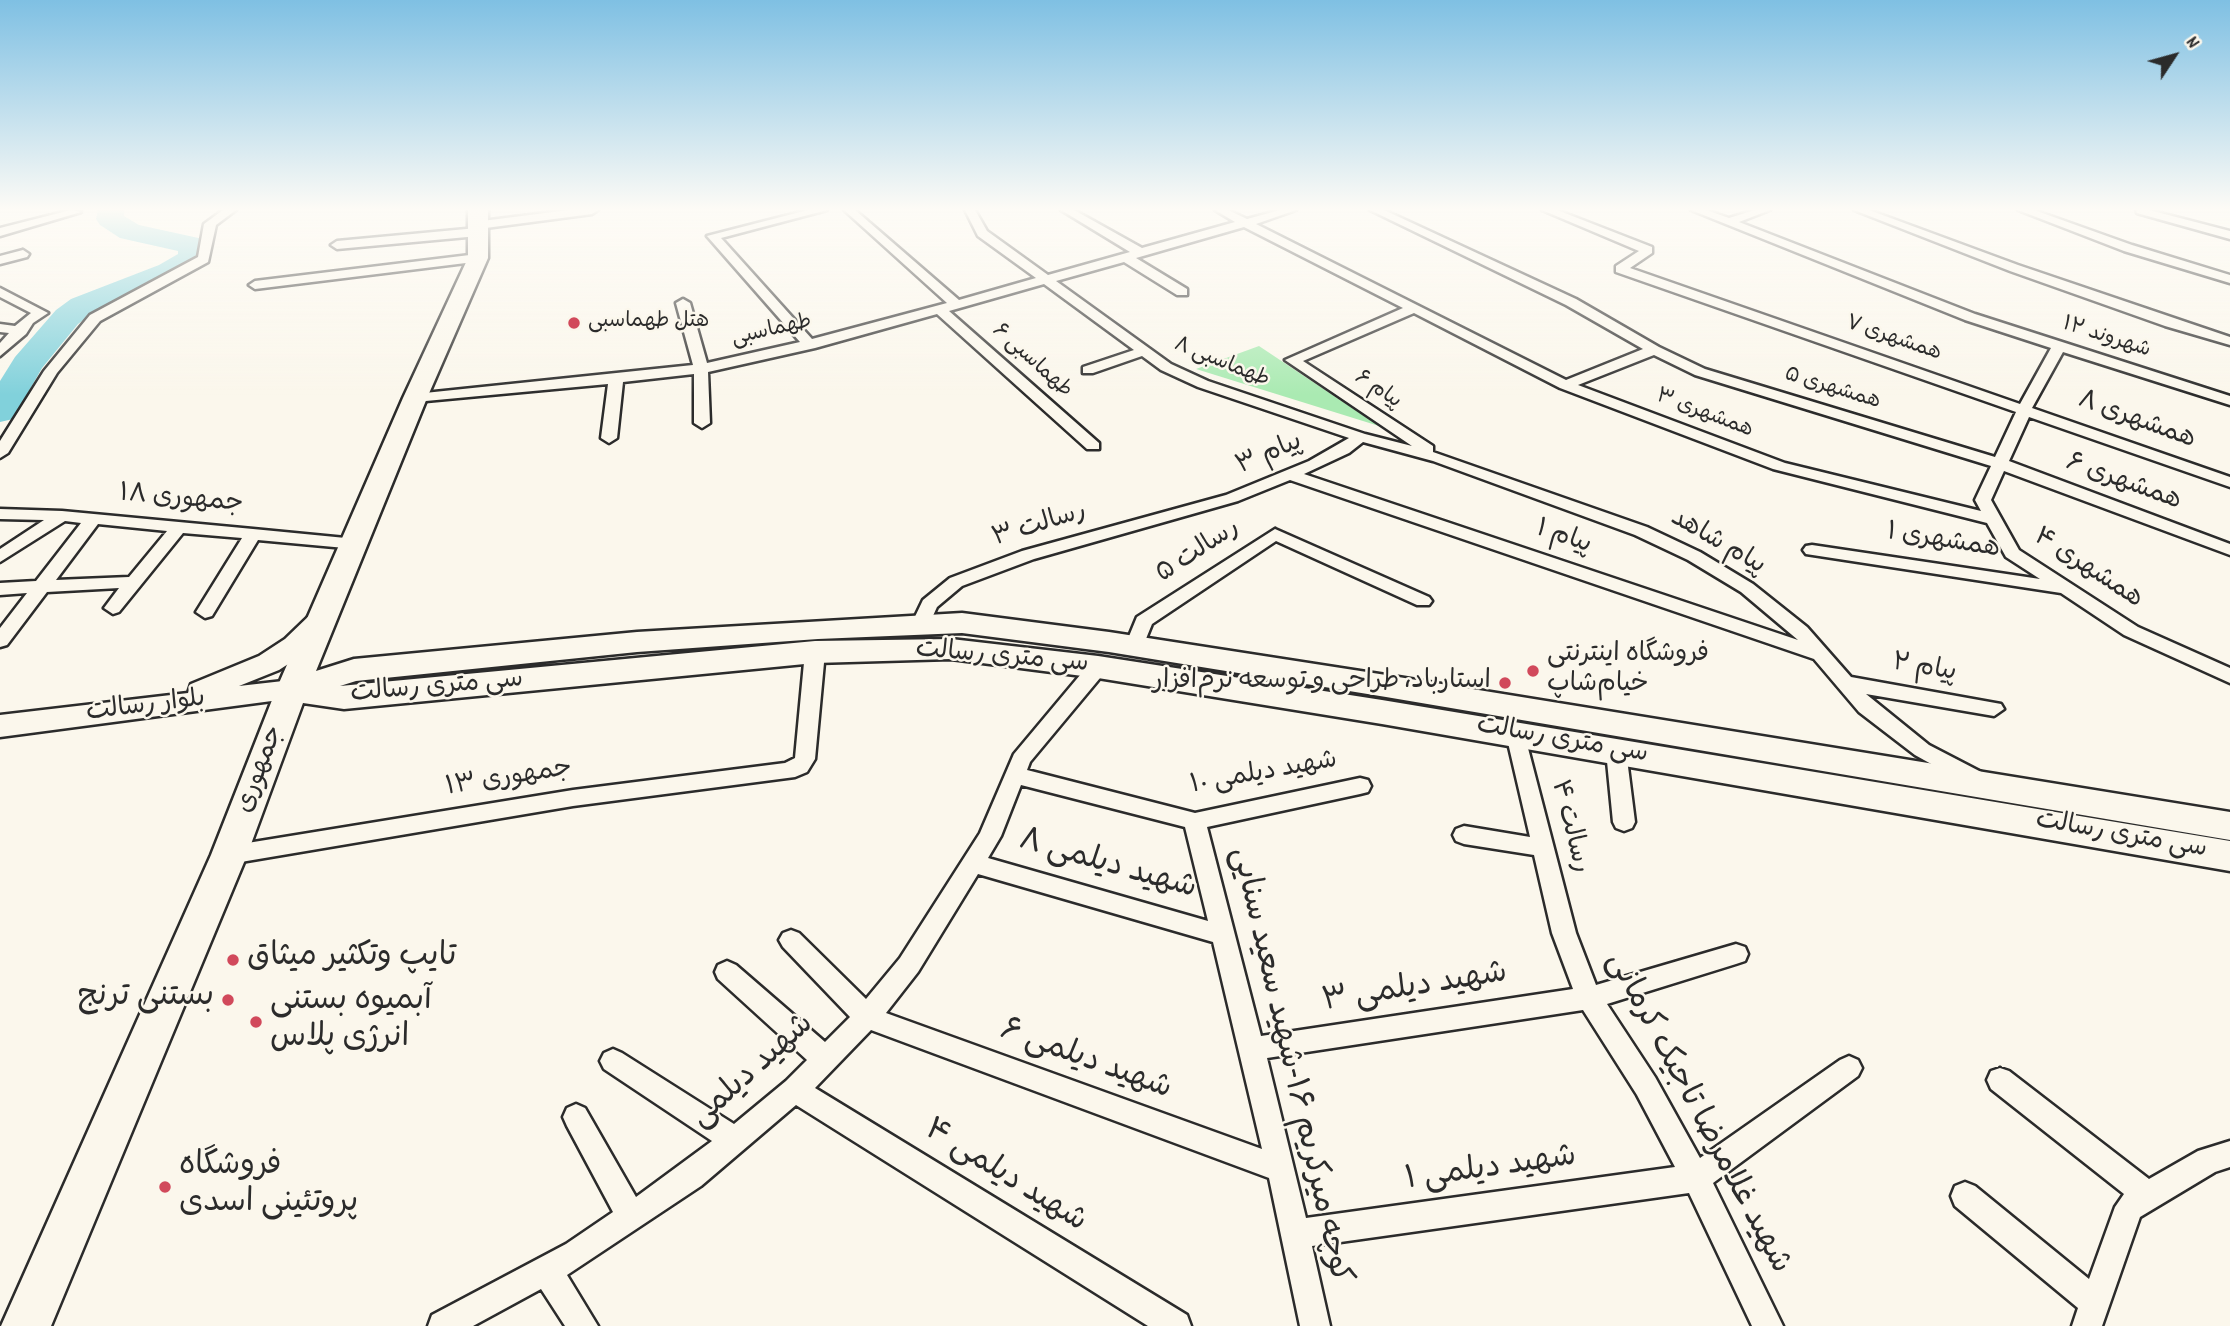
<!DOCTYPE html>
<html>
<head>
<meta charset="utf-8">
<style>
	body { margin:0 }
	#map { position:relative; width:2230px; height:1326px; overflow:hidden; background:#fbf7ec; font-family:Dekko,sans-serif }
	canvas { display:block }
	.north { position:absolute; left:2139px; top:21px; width:70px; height:70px; -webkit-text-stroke:5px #fbf7ec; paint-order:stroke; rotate:54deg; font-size:19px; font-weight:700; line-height:28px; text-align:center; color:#2b2b2b }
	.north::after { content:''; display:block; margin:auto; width:24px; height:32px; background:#2b2b2b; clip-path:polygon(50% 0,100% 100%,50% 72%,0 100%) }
</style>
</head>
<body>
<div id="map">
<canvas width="2230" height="1326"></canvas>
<div class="north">N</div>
</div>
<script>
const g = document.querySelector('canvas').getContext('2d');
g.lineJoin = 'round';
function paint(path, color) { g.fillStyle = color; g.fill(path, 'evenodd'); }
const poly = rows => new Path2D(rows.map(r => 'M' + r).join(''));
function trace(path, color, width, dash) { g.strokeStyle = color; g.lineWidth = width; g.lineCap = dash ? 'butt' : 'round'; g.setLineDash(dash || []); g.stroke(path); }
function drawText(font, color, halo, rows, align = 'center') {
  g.font = font + ' Dekko,"Playpen Sans Arabic",sans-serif'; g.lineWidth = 5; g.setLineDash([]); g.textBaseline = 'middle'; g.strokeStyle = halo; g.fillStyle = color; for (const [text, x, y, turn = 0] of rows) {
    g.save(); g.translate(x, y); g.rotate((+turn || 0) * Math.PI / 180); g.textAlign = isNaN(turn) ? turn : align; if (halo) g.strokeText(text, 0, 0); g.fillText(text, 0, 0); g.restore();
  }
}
paint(poly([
	[1259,346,1379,426,1196,369]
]), '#aaeab2');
paint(poly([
	[98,210,124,210,124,216,139,225,203,239,207,245,207,258,202,264,181,277,93,313,78,324,42,368,13,419,0,422,0,381,15,357,56,310,71,299,159,265,178,254,178,251,120,238,100,225,96,219,98,210]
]), '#81d1db');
const minor = poly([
	[71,210,81,212,0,236,0,228,71,210],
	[223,210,236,210,216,225,208,262,100,321,57,373,8,453,0,458,0,441,44,371,90,315,198,257,204,224,223,210],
	[569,210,598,210,592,214,478,229,484,232,478,236,337,249,331,245,337,241,477,228,472,225,474,222,569,210],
	[808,210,827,210,721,238,812,339,947,303,844,210,855,210,959,300,1036,278,978,236,965,210,975,210,987,231,1048,275,1130,252,1061,210,1074,210,1142,248,1235,222,1215,210,1228,210,1247,219,1280,210,1296,210,1256,224,1566,380,1643,349,1566,305,1370,210,1384,210,1576,299,1659,347,1705,369,1995,457,2016,412,1616,272,1616,266,1639,251,1542,210,1557,210,1652,247,1652,253,1630,268,2020,404,2051,348,1965,320,1691,210,1706,210,1729,218,1755,210,1770,210,1739,222,1975,314,2230,396,2230,405,2063,352,2032,408,2230,477,2230,487,2029,417,2009,461,2230,544,2230,555,2004,471,1991,500,2019,550,2138,627,2230,668,2230,683,2124,635,2061,593,1806,554,1803,550,1806,546,1812,545,2040,579,2006,557,1987,523,1773,469,1560,388,1414,313,1303,361,1433,446,1433,452,1647,527,1700,552,1753,584,1807,627,1851,677,2001,704,2004,709,1994,716,1866,694,1929,745,1983,773,1987,779,1983,785,1969,785,1915,755,1859,712,1814,659,1290,480,1238,501,1034,559,962,586,937,607,927,629,913,629,911,625,923,600,950,578,1022,551,1226,495,1309,461,1349,438,1198,387,1161,370,1142,356,1093,373,1083,373,1083,367,1134,350,1044,284,949,311,1099,443,1099,449,1087,449,937,314,815,348,708,372,710,423,702,428,694,423,694,374,623,382,617,438,609,443,601,438,608,384,415,402,408,398,415,394,693,365,676,303,683,299,690,303,707,363,800,342,707,236,808,210],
	[1244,227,1403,308,1285,360,1412,446,1365,434,1208,381,1171,364,1056,281,1124,262,1177,295,1187,295,1187,289,1136,258,1244,227],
	[1654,355,1695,375,1991,466,1975,500,1981,511,1785,463,1578,385,1654,355],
	[1363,442,1433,461,1635,535,1688,560,1741,592,1798,640,1304,474,1349,453,1363,442],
	[1854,210,1869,210,2018,265,2230,337,2230,345,2165,326,2010,271,1854,210],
	[2018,210,2034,210,2132,245,2230,275,2230,283,2124,251,2018,210],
	[2136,210,2149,210,2230,231,2230,239,2137,213,2136,210],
	[23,250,29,254,27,257,0,264,0,256,23,250],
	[478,254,482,255,482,261,255,289,249,285,255,281,478,254],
	[0,288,48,313,33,323,26,334,0,356,0,343,9,333,0,332,0,324,15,326,31,313,0,297,0,288],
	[0,509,62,511,253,529,356,539,365,544,356,549,258,540,212,616,205,618,196,612,242,538,183,533,119,612,113,614,104,608,119,588,47,592,7,645,0,647,0,628,27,593,0,595,0,583,36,581,81,523,65,521,0,562,0,549,44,520,0,519,0,509],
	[98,524,167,531,129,577,56,580,98,524],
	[1275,529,1429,597,1432,601,1429,605,1417,605,1276,541,1152,624,1141,651,1127,651,1125,646,1137,617,1275,529],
	[815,646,825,652,815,759,807,772,795,777,573,806,229,864,221,861,218,855,221,849,229,846,573,790,785,763,795,758,805,652,815,646],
	[1098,660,1108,667,1105,672,1030,762,1027,770,1195,813,1360,778,1368,780,1371,786,1368,792,1360,794,1207,827,1261,1036,1573,989,1552,933,1534,855,1464,844,1456,841,1453,835,1456,829,1464,826,1530,837,1506,734,1509,729,1523,729,1576,933,1596,985,1736,944,1745,947,1748,954,1745,961,1736,964,1607,1004,1655,1077,1700,1158,1840,1060,1849,1056,1858,1060,1862,1068,1858,1076,1713,1183,1783,1326,1752,1326,1689,1193,1312,1246,1330,1326,1300,1326,1269,1178,871,1030,815,1088,1187,1315,1191,1326,1148,1326,796,1105,701,1186,567,1275,598,1326,565,1326,541,1289,473,1326,428,1326,432,1315,566,1244,613,1212,567,1126,563,1117,567,1108,576,1104,585,1108,636,1197,712,1141,604,1069,600,1061,604,1053,613,1049,622,1053,734,1124,786,1081,807,1060,718,979,715,972,718,965,727,961,736,965,825,1042,850,1017,783,947,779,940,783,933,791,930,799,933,866,999,900,958,980,833,1014,754,1091,662,1098,660],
	[1021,785,1185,827,1208,921,988,858,1001,836,1021,785],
	[978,874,1213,942,1262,1149,886,1013,918,972,978,874],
	[1583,1010,1637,1095,1675,1167,1306,1218,1267,1058,1583,1010],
	[1616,743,1623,746,1626,751,1635,822,1632,828,1624,831,1616,828,1613,822,1606,751,1609,746,1616,743],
	[2000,1068,2009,1071,2149,1179,2198,1151,2230,1141,2230,1167,2215,1172,2140,1217,2102,1326,2072,1326,2078,1308,1955,1206,1951,1196,1955,1186,1965,1182,1975,1186,2089,1279,2115,1207,2124,1194,1991,1089,1987,1080,1991,1071,2000,1068]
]);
const secondary = poly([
	[321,611,331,614,334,620,305,653,279,670,239,686,292,680,302,683,306,690,302,697,0,737,0,715,188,693,191,684,259,656,285,639,311,614,321,611]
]);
const primary = poly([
	[468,210,488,210,488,258,427,398,316,671,354,659,637,632,962,613,1109,632,1386,675,2230,812,2230,840,1386,697,1109,652,962,633,818,639,637,652,356,681,340,686,815,641,951,639,1098,656,1382,700,2230,841,2230,871,1382,724,1098,678,951,659,815,663,344,709,303,703,247,855,51,1326,1,1326,211,855,276,690,403,398,468,258,468,210]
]);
trace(minor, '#2b2b2b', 5);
trace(secondary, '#2b2b2b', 5);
trace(primary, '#2b2b2b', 5);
paint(minor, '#fbf7ec');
paint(secondary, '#fbf7ec');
paint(primary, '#fbf7ec');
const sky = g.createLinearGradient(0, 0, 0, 395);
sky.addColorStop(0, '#7fc0e3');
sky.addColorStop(0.53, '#fdfbf6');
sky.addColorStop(1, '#fdfbf600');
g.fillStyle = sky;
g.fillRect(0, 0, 2230, 395);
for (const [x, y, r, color] of [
	[574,323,7,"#d1495b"],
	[1533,671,7,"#d1495b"],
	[1505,683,7,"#d1495b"],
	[233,960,7,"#d1495b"],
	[228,1000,7,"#d1495b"],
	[256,1022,7,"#d1495b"],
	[165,1187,7,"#d1495b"]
]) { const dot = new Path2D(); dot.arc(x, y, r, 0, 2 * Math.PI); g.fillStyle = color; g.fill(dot); trace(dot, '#fbf7ec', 2.5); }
drawText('21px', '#2b2b2b', '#fbf7ec', [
	["هتل طهماسبی",588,323]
], 'left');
drawText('21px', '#2b2b2b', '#fbf7ec', [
	["طهماسبی",772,332,-13],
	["شهروند ۱۲",2106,339,18],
	["۷ همشهری",1893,340,19],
	["۶ طهماسبی",1031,362,42],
	["۸ طهماسبی",1221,364,22],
	["۵ همشهری",1832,390,17],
	["۶ پیام",1377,391,34],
	["۳ همشهری",1704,415,21]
]);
drawText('26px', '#2b2b2b', '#fbf7ec', [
	["۸ همشهری",2136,422,20],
	["۳ پیام",1270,456,-23],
	["۶ همشهری",2123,484,20],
	["جمهوری ۱۸",181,501,5],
	["۳ رسالت",1040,527,-17],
	["۱ پیام",1563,539,19],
	["۱ همشهری",1943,543,9],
	["پیام شاهد",1717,544,30],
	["۵ رسالت",1199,553,-33],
	["همشهری ۴",2087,570,33],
	["سی متری رسالت",1002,659,5],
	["۲ پیام",1924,670,10],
	["سی متری رسالت",437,689,-5],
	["بلوار رسالت",146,708,-7],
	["سی متری رسالت",1562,742,10],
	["جمهوری",262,770,-69],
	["۱۰ شهید دیلمی",1264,775,-10],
	["۱۳ جمهوری",509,780,-9],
	["۴ رسالت",1568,827,76],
	["سی متری رسالت",2121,837,10]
]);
drawText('26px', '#2b2b2b', '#fbf7ec', [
	["فروشگاه اینترنتی",1547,656],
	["خیام‌شاپ",1547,686],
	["استارباد، طراحی و توسعه نرم‌افزار",1491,683,"right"]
], 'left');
drawText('32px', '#2b2b2b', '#fbf7ec', [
	["۸ شهید دیلمی",1107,867,16],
	["شهید دیلمی ۳",1415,990,-9],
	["۶ شهید دیلمی",1085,1062,20],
	["کوچه میرکریم ۱۶-شهید سعید سنایی",1288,1066,77],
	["شهید دیلمی",754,1073,-42],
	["شهید غلامرضا تاجیک کرمانی",1696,1114,62],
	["شهید دیلمی ۱",1491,1171,-8],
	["۴ شهید دیلمی",1004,1178,32]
]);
drawText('32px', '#2b2b2b', '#fbf7ec', [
	["تایپ وتکثیر میثاق",247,960],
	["بستنی ترنج",214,1000,"right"],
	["آبمیوه بستنی",270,1004],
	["انرژی پلاس",270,1041],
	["فروشگاه",179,1169],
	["پروتئینی اسدی",179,1206]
], 'left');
</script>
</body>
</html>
